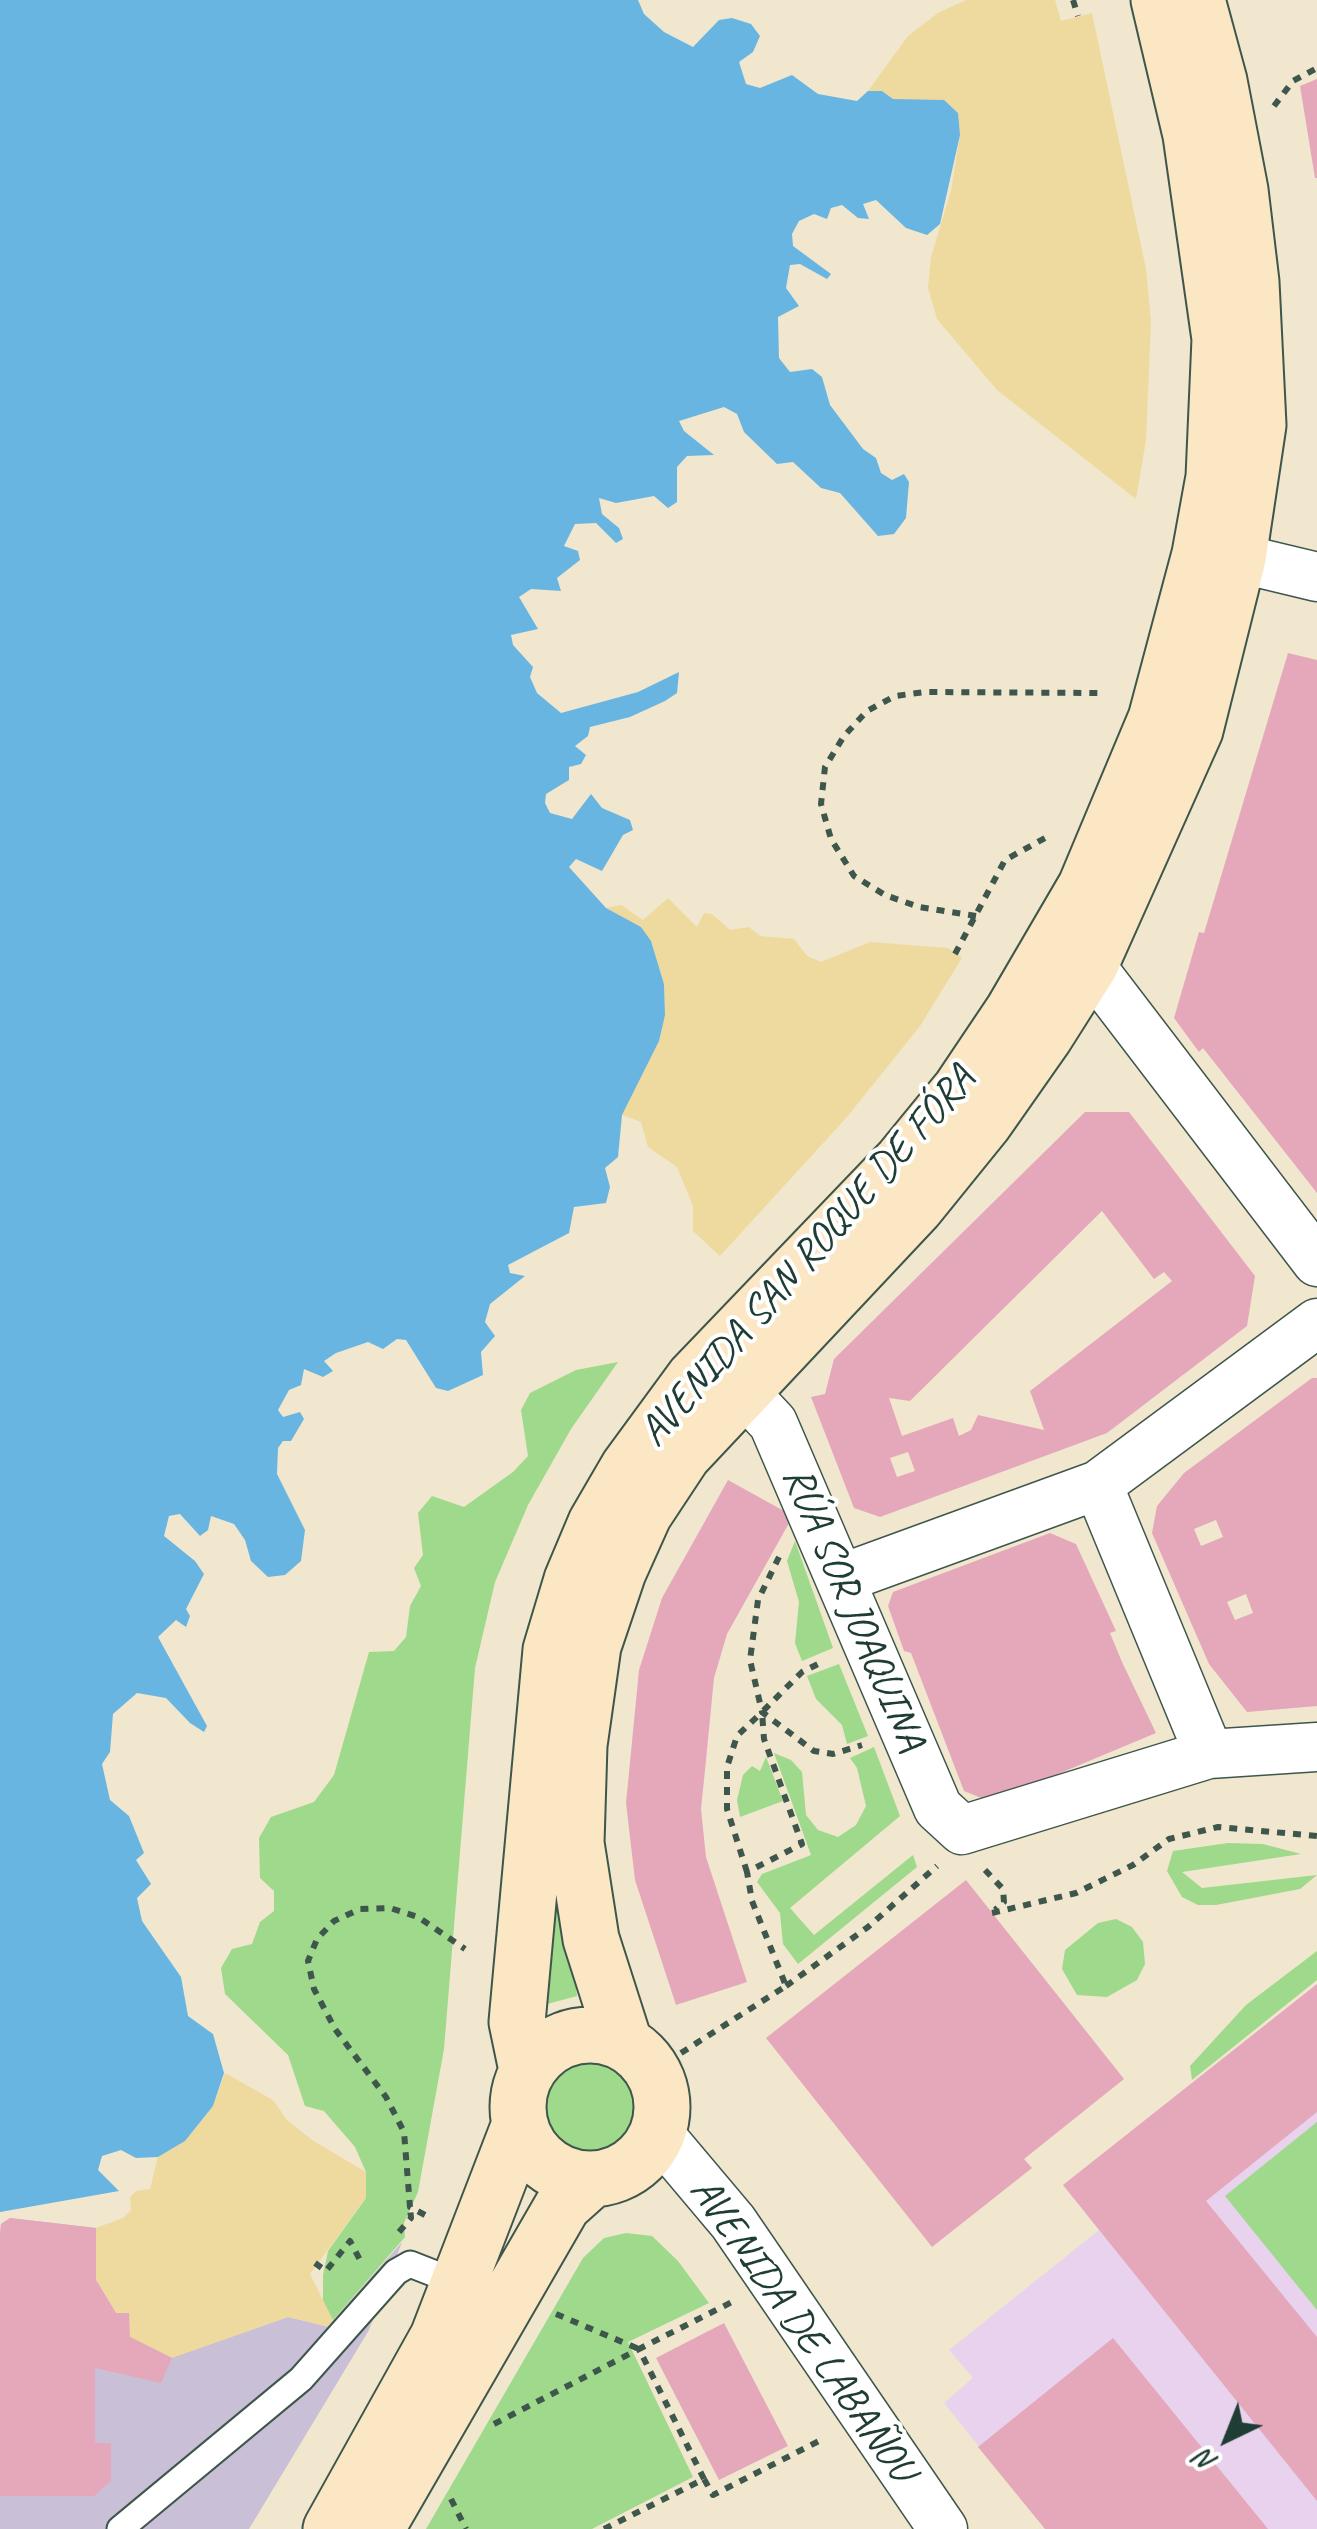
<!DOCTYPE html>
<html>
<head>
<meta charset="utf-8">
<style>
	body { margin:0 }
	#map { position:relative; width:1317px; height:2529px; overflow:hidden; background:#f0e7ce; font-family:Caveat,sans-serif }
	canvas { display:block }
	.north { position:absolute; left:1177px; top:2389px; width:100px; height:100px; -webkit-text-stroke:8px #fff; paint-order:stroke; rotate:223deg; font-size:28px; font-weight:700; line-height:40px; text-align:center; color:#1f3d34 }
	.north::after { content:''; display:block; margin:auto; width:35px; height:45px; background:#1f3d34; clip-path:polygon(50% 0,100% 100%,50% 72%,0 100%) }
</style>
</head>
<body>
<div id="map">
<canvas width="1317" height="2529"></canvas>
<div class="north">N</div>
</div>
<script>
const g = document.querySelector('canvas').getContext('2d');
g.lineJoin = 'round';
function paint(path, color) { g.fillStyle = color; g.fill(path, 'evenodd'); }
const poly = rows => new Path2D(rows.map(r => 'M' + r).join(''));
function trace(path, color, width, dash) { g.strokeStyle = color; g.lineWidth = width; g.lineCap = dash ? 'butt' : 'round'; g.setLineDash(dash || []); g.stroke(path); }
function drawText(font, color, halo, rows, align = 'center') {
  g.font = font + ' Caveat,sans-serif'; g.lineWidth = 8; g.setLineDash([]); g.textBaseline = 'middle'; g.strokeStyle = halo; g.fillStyle = color; for (const [text, x, y, turn = 0] of rows) {
    g.save(); g.translate(x, y); g.rotate((+turn || 0) * Math.PI / 180); g.textAlign = isNaN(turn) ? turn : align; if (halo) g.strokeText(text, 0, 0); g.fillText(text, 0, 0); g.restore();
  }
}
paint(poly([
	[1317,1984,1317,2529,1045,2529,944,2403,973,2378,949,2350,1099,2230,1063,2185]
]), '#e8d2ee');
paint(poly([
	[10,2218,96,2228,96,2280,129,2313,207,2345,288,2317,328,2326,402,2242,369,2330,249,2529,0,2529,0,2235,1,2224]
]), '#c9bfd7');
paint(poly([
	[618,1362,571,1429,528,1505,495,1582,475,1668,444,2049,418,2192,404,2223,405,2237,333,2320,323,2304,323,2275,328,2251,366,2198,366,2172,355,2147,324,2111,305,2106,288,2055,225,1994,221,1968,232,1949,252,1944,260,1922,274,1911,274,1891,260,1878,259,1838,271,1817,314,1802,334,1775,369,1652,394,1651,406,1637,410,1606,421,1586,414,1568,423,1555,418,1513,432,1496,464,1507,513,1472,528,1456,521,1410,530,1393,576,1370],
	[795,1541,833,1648,802,1661,795,1643,799,1602,787,1561],
	[839,1664,868,1736,847,1744,842,1725,816,1699,807,1676],
	[874,1747,900,1816,790,1908,814,1935,913,1855,917,1867,798,1964,783,1944,780,1913,757,1882,762,1874,811,1855,774,1753,791,1760,802,1772,806,1815,818,1830,838,1837,856,1825,866,1806,857,1768,850,1758],
	[766,1757,783,1801,740,1817,737,1800,743,1775,752,1766,760,1771],
	[556,1819,577,1996,532,2008],
	[1228,1843,1263,1844,1301,1854,1182,1872,1202,1888,1317,1875,1300,1889,1216,1905,1198,1905,1182,1897,1167,1871,1173,1851],
	[1116,1919,1132,1927,1143,1942,1145,1964,1137,1980,1107,1997,1077,1995,1062,1969,1065,1950,1098,1923],
	[1317,1951,1317,1980,1192,2080,1190,2066,1246,2005],
	'537 2105a50 50 0 1 1 100 0a50 50 0 1 1-100 0Z',
	[1317,2122,1317,2310,1225,2196],
	[626,2233,652,2236,678,2261,709,2303,628,2342,693,2477,592,2529,426,2529,583,2258,604,2238]
]), '#9fd98b');
paint(poly([
	[966,0,1055,0,1061,21,1092,13,1146,269,1151,321,1146,440,1136,499,997,390,937,319,928,288,931,257,951,191,960,135,927,101,893,99,882,91,868,91,908,36,938,13],
	[668,898,697,927,704,913,712,914,730,930,749,927,760,936,794,939,807,956,821,962,870,942,948,948,962,958,920,1026,847,1117,720,1256,693,1231,693,1206,677,1167,648,1147,641,1122,622,1115,665,1015,664,984,651,941,606,908,621,905,643,920],
	[225,2073,273,2100,287,2120,312,2140,366,2172,366,2198,310,2274,333,2320,328,2327,288,2317,172,2358,130,2337,96,2280,96,2228,123,2218,131,2210,130,2197,136,2191,150,2189,158,2157,185,2141,213,2106]
]), '#eeda9e');
paint(poly([
	[0,0,638,0,644,14,664,32,693,47,719,20,732,18,751,24,760,36,753,52,739,62,746,84,760,88,792,75,818,94,857,101,868,91,882,91,893,99,944,100,958,113,960,135,940,224,927,235,906,228,876,200,863,204,869,219,858,218,842,205,831,208,827,219,814,214,799,221,792,234,793,246,831,274,827,279,800,264,790,265,786,288,799,306,778,317,779,358,790,372,812,369,822,377,830,405,863,449,876,458,881,473,892,480,904,474,909,482,906,518,894,534,878,536,840,493,821,488,793,462,777,464,744,432,737,414,724,407,679,421,684,431,714,455,687,456,677,467,677,502,668,508,654,496,616,503,599,498,602,514,619,528,623,539,616,543,596,523,575,524,564,546,578,551,580,560,557,578,561,591,531,589,519,597,538,629,511,635,513,645,533,667,530,677,537,693,561,713,638,692,679,672,677,693,665,701,630,717,590,727,588,736,575,746,586,755,581,764,569,767,569,780,546,794,545,803,550,813,572,819,591,794,602,808,630,820,633,830,623,835,602,871,576,859,569,867,606,908,641,927,651,941,664,984,665,1015,659,1041,622,1115,618,1157,605,1168,610,1187,606,1203,574,1207,569,1233,508,1265,510,1273,525,1276,490,1304,485,1322,495,1336,481,1352,483,1375,448,1391,436,1388,406,1340,397,1339,383,1349,368,1342,336,1353,324,1361,333,1371,323,1377,304,1369,301,1385,289,1390,278,1410,283,1417,300,1412,304,1419,291,1441,283,1441,278,1448,277,1474,305,1530,301,1561,285,1575,268,1577,251,1561,245,1540,234,1524,211,1516,208,1530,200,1536,180,1514,169,1516,164,1536,195,1561,204,1574,186,1609,190,1616,186,1627,176,1620,158,1637,207,1726,204,1732,190,1723,166,1698,137,1693,113,1714,110,1752,102,1764,110,1800,129,1816,144,1853,136,1860,151,1884,137,1898,142,1921,181,1977,188,2016,213,2034,224,2073,213,2106,185,2141,158,2157,136,2158,121,2150,102,2156,98,2170,119,2191,0,2212]
]), '#69b5e2');
paint(poly([
	[1317,79,1317,178,1315,178,1300,86],
	[1288,653,1317,660,1317,1193,1203,1048,1199,1052,1174,1018,1199,932,1204,933],
	[1085,1112,1129,1112,1255,1276,1247,1326,1107,1433,880,1517,854,1508,811,1397,825,1394,834,1359],
	[1102,1211,1154,1279,1164,1272,1172,1281,1030,1391,1044,1430,978,1415,971,1430,959,1436,953,1418,902,1436,889,1398,910,1401],
	[908,1452,915,1471,897,1477,890,1458],
	[1312,1378,1317,1378,1317,1706,1247,1712,1209,1664,1152,1533,1157,1506,1184,1473],
	[1216,1520,1223,1537,1201,1546,1194,1529],
	[1246,1594,1253,1613,1235,1620,1227,1602],
	[728,1480,793,1516,727,1634,714,1678,706,1760,701,1809,706,1857,747,1982,676,2005,635,1880,626,1803,639,1670,662,1598],
	[1050,1533,1076,1544,1116,1631,1110,1633,1122,1662,1156,1733,991,1802,964,1791,911,1653,904,1651,888,1606,893,1592],
	[966,1880,1124,2079,1024,2159,1032,2168,932,2247,766,2038],
	[1317,1984,1317,2112,1206,2201,1317,2337,1317,2501,1063,2185],
	[10,2218,96,2228,96,2280,116,2313,129,2313,130,2337,172,2358,161,2383,95,2368,95,2443,111,2443,111,2481,94,2496,0,2496,0,2235,1,2224],
	[724,2323,788,2446,719,2480,656,2358],
	[1113,2338,1268,2529,1045,2529,978,2447]
]), '#e5a8bb');
const lane = poly([
	[120,2529,301,2379,396,2272,410,2264,461,2284]
]);
const street = poly([
	[1238,558,1317,577],
	[1090,965,1317,1262],
	[741,1389,773,1423,938,1808,962,1830,1209,1754,1317,1747],
	[1098,1485,1209,1754],
	[843,1578,1098,1485,1317,1323],
	[658,2133,733,2222,943,2529]
]);
const secondary = poly([
	'518 2107a72 72 0 1 1 144 0a72 72 0 1 1-144 0Z',
	[624,2042,591,1939,576,1843,579,1745,593,1646,618,1572,644,1514,683,1455,916,1207,984,1123,1045,1036,1090,965,1195,730,1238,558,1258,425,1251,282,1240,190,1219,81,1197,0],
	[527,2070,517,2022,551,1650,572,1580,596,1523,628,1468,694,1378,902,1161,960,1090,1013,1011,1086,886,1156,719,1200,554,1214,477,1220,339,1191,135,1159,0],
	[331,2529,438,2337,520,2124],
	[376,2529,563,2205,592,2179]
]);
trace(lane, '#3e564b', 29);
trace(street, '#3e564b', 51);
trace(secondary, '#3e564b', 59);
trace(poly([
	[1073,0,1078,16],
	[1274,106,1293,81,1317,68],
	[976,916,919,907,885,895,854,876,831,839,821,804,825,767,844,736,867,711,895,696,925,692,1103,693],
	[955,954,1005,860,1045,838],
	[779,1557,758,1600,750,1660,762,1712,814,1751,833,1754,862,1745],
	[985,1870,1003,1889,1004,1902,995,1910],
	[747,1872,727,1809,727,1767,737,1736,761,1713],
	[992,1913,1076,1893,1133,1865,1169,1839,1218,1827,1317,1836],
	[786,1986,868,1927,937,1866],
	[681,2053,786,1986,752,1901,747,1872,802,1844,764,1739,762,1712,802,1672,824,1661],
	[425,2215,410,2207,404,2132,386,2097,335,2029,314,1989,308,1961,317,1939,334,1921,360,1909,390,1908,418,1917,465,1949],
	[399,2232,411,2218,410,2207],
	[315,2263,326,2271,350,2241,360,2260],
	[556,2314,639,2349],
	[494,2424,639,2349],
	[704,2479,639,2349,732,2302],
	[451,2499,466,2529],
	[604,2529,704,2479,713,2495,823,2439]
]), '#3e564b', 6, [8, 8]);
trace(lane, '#fff', 25);
trace(street, '#fff', 48);
trace(secondary, '#fbe7c3', 55);
drawText('42px', '#1f3d34', '#fff', [
	["AVENIDA SAN ROQUE DE FÓRA",808,1257,-49],
	["RÚA SOR JOAQUINA",853,1609,67],
	["AVENIDA DE LABAÑOU",802,2330,55]
]);
</script>
</body>
</html>
